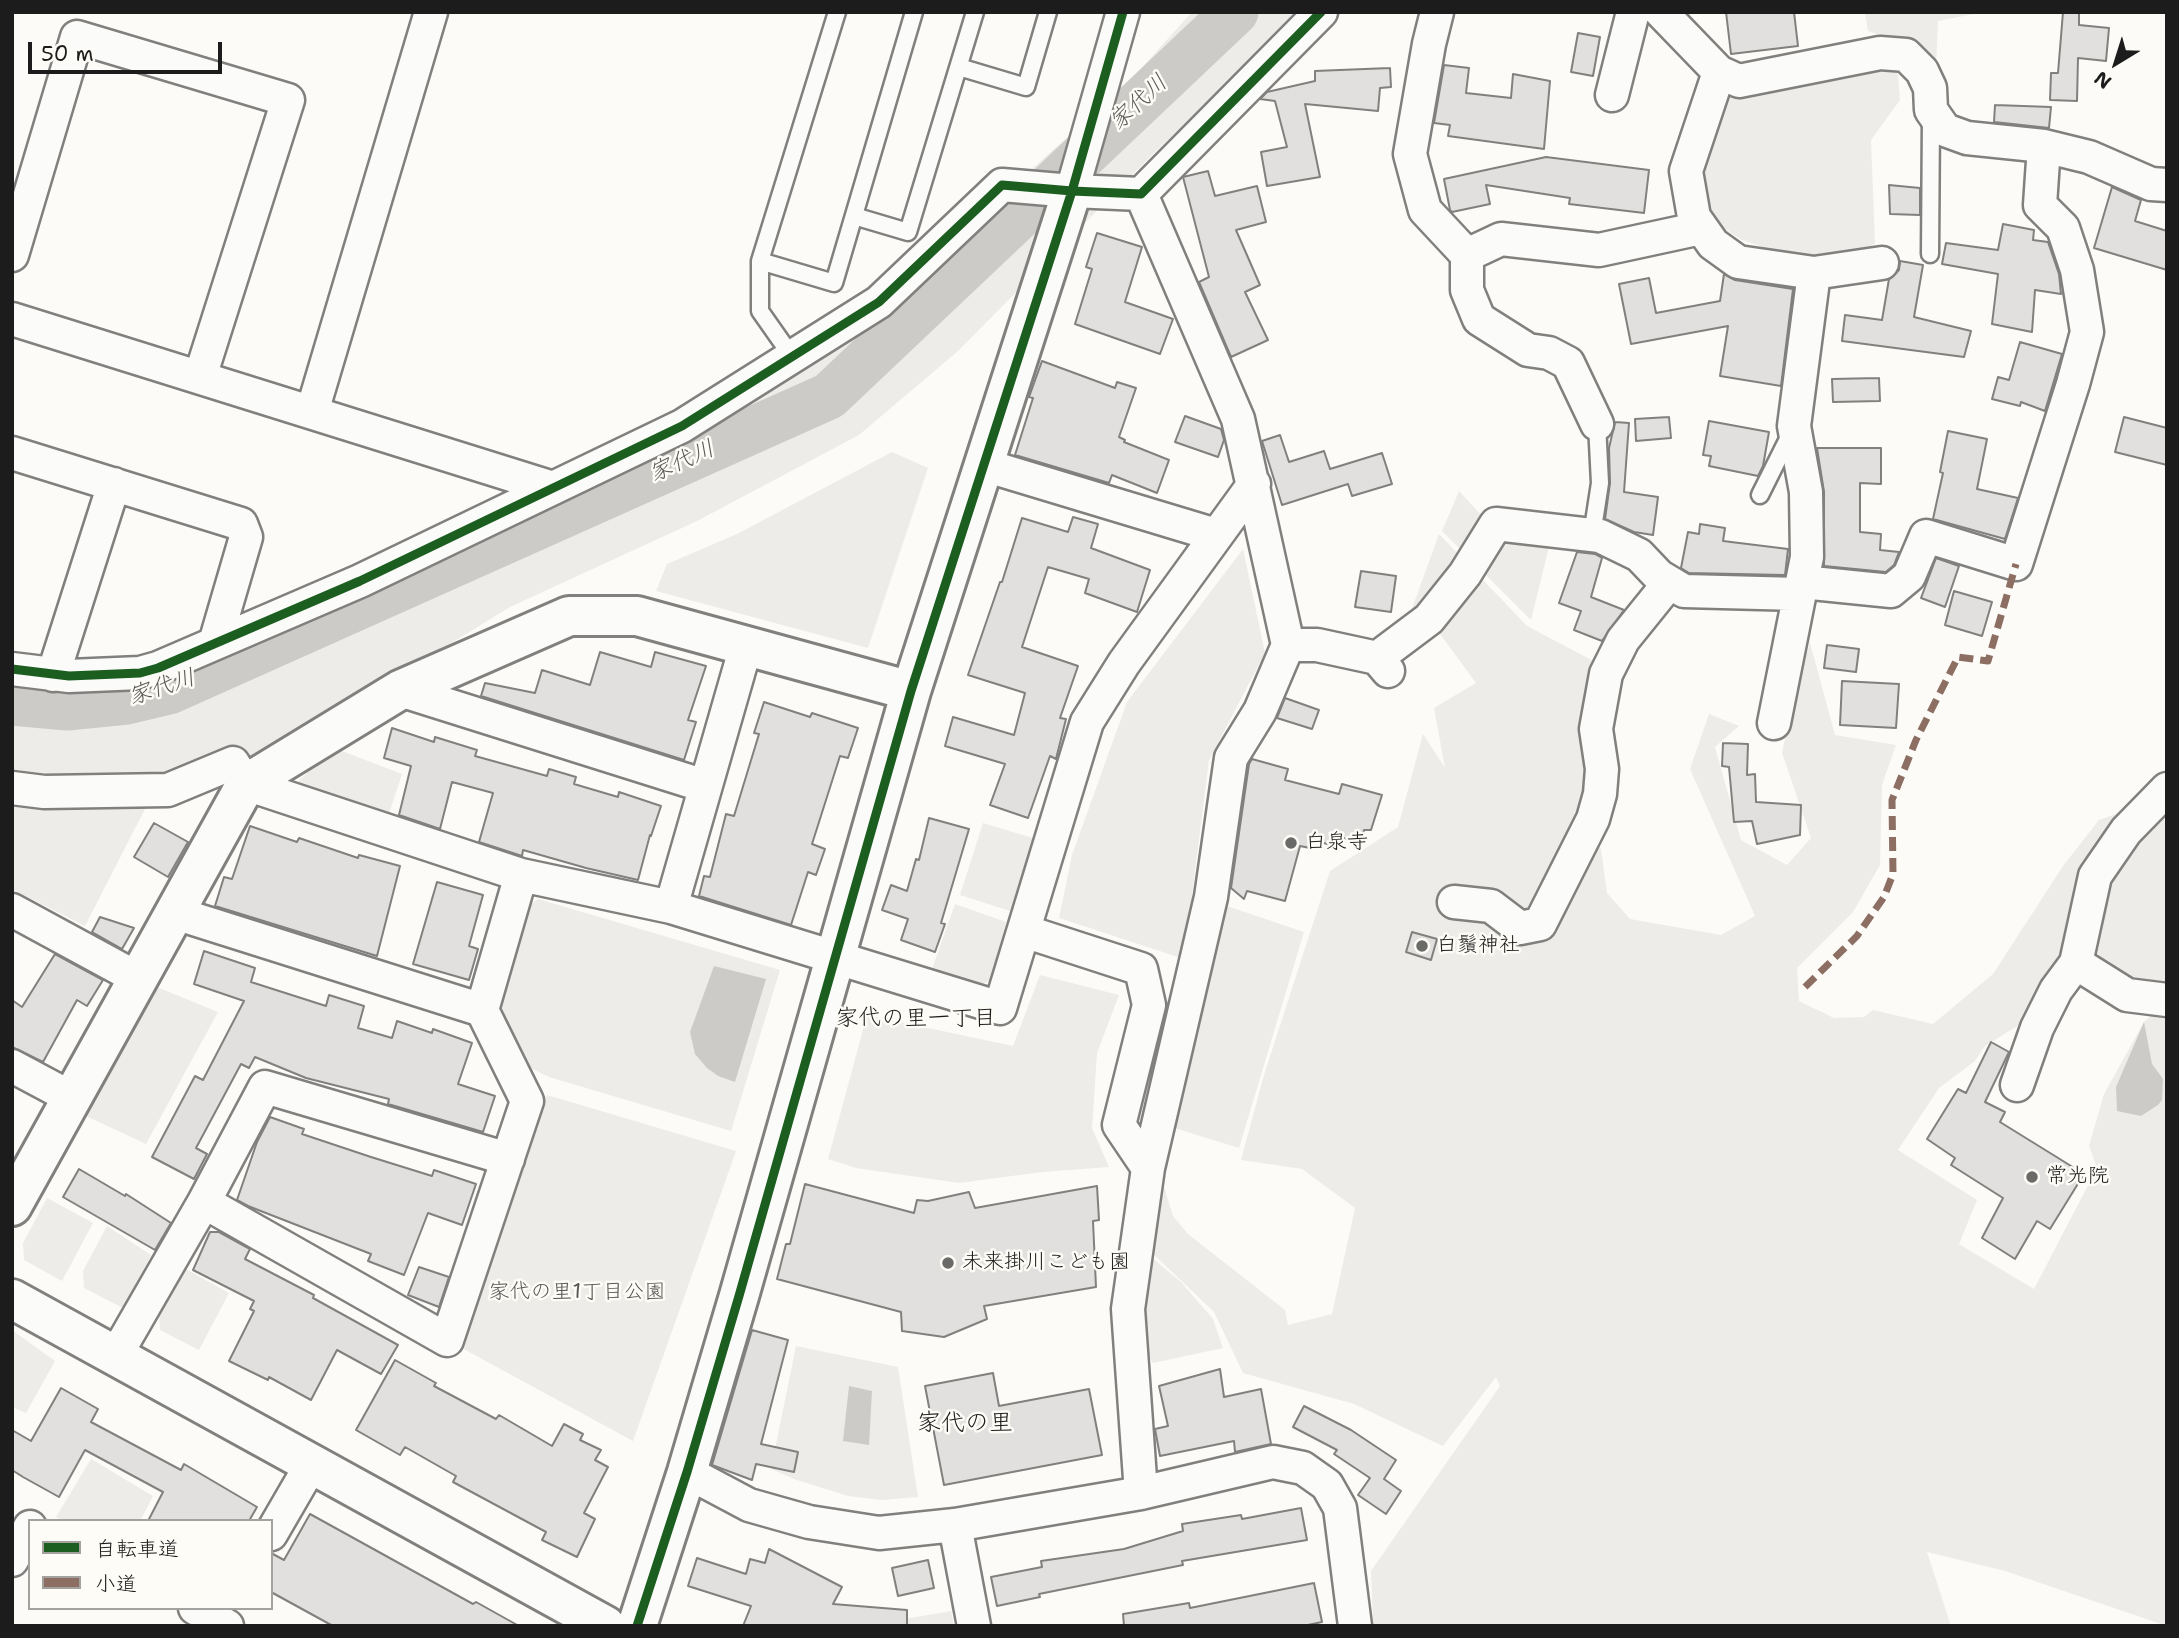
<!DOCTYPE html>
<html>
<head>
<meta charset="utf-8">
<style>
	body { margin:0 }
	#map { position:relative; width:2179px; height:1638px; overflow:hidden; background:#fcfbf8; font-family:"Shantell Sans","Klee One",sans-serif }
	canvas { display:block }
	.frame { position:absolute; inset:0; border:14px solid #1c1c1c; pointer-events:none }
	.legend { position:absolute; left:28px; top:1519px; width:245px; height:91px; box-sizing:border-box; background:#fdfcf7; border:2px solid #a3a29f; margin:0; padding:9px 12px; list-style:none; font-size:21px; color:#1c1c1c }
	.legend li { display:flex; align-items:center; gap:14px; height:35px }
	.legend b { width:35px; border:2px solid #a3a29f }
	.north { position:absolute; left:2081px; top:28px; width:70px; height:70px; -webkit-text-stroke:5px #fdfcf7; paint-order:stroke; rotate:218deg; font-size:19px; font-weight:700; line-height:28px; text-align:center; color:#1c1c1c }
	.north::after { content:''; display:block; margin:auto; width:24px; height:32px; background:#1c1c1c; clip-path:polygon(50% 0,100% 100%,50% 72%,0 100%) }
	.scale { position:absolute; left:28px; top:42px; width:194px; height:32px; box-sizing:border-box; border:4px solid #1c1c1c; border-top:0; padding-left:9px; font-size:21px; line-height:24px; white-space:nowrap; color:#1c1c1c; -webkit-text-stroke:5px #fdfcf7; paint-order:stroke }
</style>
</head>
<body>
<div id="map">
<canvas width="2179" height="1638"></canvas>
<div class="frame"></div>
<ul class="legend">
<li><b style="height:9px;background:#1b5e20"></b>自転車道</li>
<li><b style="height:9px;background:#8d6e63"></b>小道</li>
</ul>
<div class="north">N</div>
<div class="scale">50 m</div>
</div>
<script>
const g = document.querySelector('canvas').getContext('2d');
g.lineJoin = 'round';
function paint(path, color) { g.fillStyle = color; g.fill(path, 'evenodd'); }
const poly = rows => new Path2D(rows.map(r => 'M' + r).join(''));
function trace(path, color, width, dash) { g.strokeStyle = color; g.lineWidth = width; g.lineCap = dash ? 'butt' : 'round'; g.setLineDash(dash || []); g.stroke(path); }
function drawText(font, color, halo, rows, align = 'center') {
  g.font = font + ' "Shantell Sans","Klee One",sans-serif'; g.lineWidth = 5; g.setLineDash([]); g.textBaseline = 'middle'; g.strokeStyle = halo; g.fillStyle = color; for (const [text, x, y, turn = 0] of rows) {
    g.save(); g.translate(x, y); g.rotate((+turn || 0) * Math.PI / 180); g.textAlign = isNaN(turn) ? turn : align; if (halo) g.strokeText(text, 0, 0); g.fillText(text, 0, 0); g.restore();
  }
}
paint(poly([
	[1192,12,1306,12,1162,145,958,351,859,435,697,521,510,607,253,765,147,790,12,783,12,671,158,668,858,324,1128,83],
	[1984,12,1938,21,1936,68,1907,44,1868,31,1865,13],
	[1873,65,1898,74,1900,100,1871,140,1875,244,1862,251,1825,260,1766,248,1742,240,1719,225,1702,203,1700,182,1705,149,1727,91,1777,91],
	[892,452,928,468,868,648,656,591,667,564,737,534],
	[1459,491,1493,528,1551,539,1531,620,1442,531],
	[1439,534,1527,626,1601,665,1601,702,1578,820,1601,849,1607,893,1630,919,1721,935,1755,916,1690,769,1709,714,1739,726,1715,747,1741,840,1787,865,1811,838,1782,753,1795,692,1810,643,1835,735,1896,745,1882,785,1880,865,1853,912,1797,968,1799,1001,1834,1018,1864,1017,1873,1010,1933,1024,1993,974,2063,866,2099,820,2127,810,2079,949,2035,1015,1985,1046,1975,1061,1939,1088,1898,1150,1977,1200,1959,1244,2034,1289,2097,1168,2089,1146,2104,1094,2144,1022,2167,1000,2167,1626,2005,1571,1927,1552,1951,1626,1366,1626,1373,1624,1371,1571,1500,1386,1496,1377,1443,1446,1354,1404,1243,1373,1214,1312,1147,1248,1158,1167,1173,1216,1188,1234,1285,1310,1288,1325,1332,1314,1355,1208,1302,1169,1241,1160,1264,1075,1330,871,1398,827,1423,734,1445,768,1434,708,1476,683,1429,619,1406,625],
	[1243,549,1265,653,1209,760,1184,959,1059,918,1072,855,1127,702],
	[334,748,402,774,387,820,290,789],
	[12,800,75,807,146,807,85,926,12,889],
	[2167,810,2167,984,2157,987,2121,976,2093,949,2103,888,2124,852],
	[983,823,1033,838,1010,911,960,895],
	[538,899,780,970,731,1131,549,1077,524,1065,494,1004,524,908],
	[955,904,1006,922,992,980,978,986,932,969],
	[1221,904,1304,932,1239,1148,1168,1126],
	[1040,975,1119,995,1097,1053,1092,1128,1109,1167,1042,1172,959,1183,856,1168,828,1159,867,1015,1013,1046],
	[157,987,218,1012,146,1144,86,1116],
	[547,1095,736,1151,633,1441,447,1340],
	[47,1198,93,1223,62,1281,24,1260,23,1243],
	[107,1226,151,1255,123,1308,84,1288,83,1271],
	[1151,1257,1181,1282,1213,1319,1223,1348,1153,1363,1143,1347,1141,1288],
	[184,1268,229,1293,199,1350,160,1330,159,1313],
	[12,1330,55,1361,26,1413,12,1407],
	[796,1346,898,1367,918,1497,882,1500,848,1496,794,1479,771,1469],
	[91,1459,153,1496,140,1521,63,1521,56,1517],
	[951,1611,954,1626,900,1626,899,1620]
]), '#edece8');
paint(poly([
	[714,966,766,979,735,1082,718,1076,707,1068,695,1054,690,1032],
	[2144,1022,2152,1064,2163,1079,2162,1100,2158,1105,2141,1116,2117,1111,2116,1087],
	[849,1386,872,1391,869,1445,843,1441]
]), '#cccbc7');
trace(poly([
	[12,702,67,707,127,701,169,691,829,396,1235,12]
]), '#cccbc7', 47);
const building = poly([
	[1726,12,1794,12,1798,46,1731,54,1726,12],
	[2063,12,2079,12,2079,25,2109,28,2106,61,2078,58,2077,101,2050,100,2051,73,2058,73,2063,12],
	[1578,33,1600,37,1593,76,1571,72,1578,33],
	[1444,65,1469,68,1466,93,1511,98,1513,74,1550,81,1544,149,1448,136,1450,125,1434,123,1444,65],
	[1390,68,1391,87,1380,88,1378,111,1305,104,1320,177,1267,186,1261,152,1287,147,1275,101,1260,99,1267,92,1315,81,1315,71,1390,68],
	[1995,105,2051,107,2049,128,1994,122,1995,105],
	[1546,157,1649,170,1644,213,1569,204,1570,198,1486,185,1490,204,1452,212,1450,210,1444,179,1546,157],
	[1208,171,1215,196,1257,186,1266,222,1236,230,1260,285,1245,292,1268,340,1231,357,1199,282,1209,277,1183,177,1208,171],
	[1889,185,1920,188,1920,215,1890,214,1889,185],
	[2112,187,2141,200,2135,221,2167,231,2167,270,2094,248,2112,187],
	[2003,224,2034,230,2033,240,2048,242,2059,274,2061,294,2035,290,2032,332,1992,324,1998,274,1942,264,1946,243,1998,250,2003,224],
	[1097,233,1142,247,1125,302,1173,319,1160,354,1075,324,1092,269,1086,267,1097,233],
	[1900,261,1923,265,1914,317,1971,331,1964,357,1842,341,1845,315,1882,320,1889,279,1899,270,1900,261],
	[1724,274,1735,280,1793,289,1781,386,1720,376,1728,326,1631,344,1619,284,1649,278,1656,313,1720,301,1724,274],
	[2020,342,2062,354,2045,411,2021,402,2020,406,1992,399,1998,377,2009,380,2020,342],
	[1042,361,1115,388,1117,382,1136,388,1119,437,1125,440,1124,442,1169,460,1157,493,1112,475,1109,483,1015,455,1033,398,1029,397,1042,361],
	[1879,378,1880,401,1833,402,1832,379,1879,378],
	[1185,416,1221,429,1224,440,1218,457,1175,442,1185,416],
	[1669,417,1671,438,1636,441,1635,419,1669,417],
	[2124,417,2167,428,2167,465,2115,452,2124,417],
	[1709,421,1769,432,1763,466,1758,476,1709,466,1711,456,1703,455,1709,421],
	[1615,422,1629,423,1624,492,1658,497,1653,535,1634,532,1605,519,1610,483,1609,448,1615,422],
	[1948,431,1987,439,1977,489,2018,498,2005,539,1933,519,1943,473,1940,472,1948,431],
	[1280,435,1289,462,1324,451,1330,469,1382,453,1392,484,1352,496,1348,484,1282,505,1262,441,1280,435],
	[1817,448,1881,448,1881,484,1860,483,1860,532,1881,534,1880,550,1899,552,1894,565,1886,572,1824,566,1824,492,1817,448],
	[1073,517,1098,524,1091,548,1150,570,1137,612,1085,593,1089,579,1048,567,1022,647,1078,666,1060,718,1066,719,1056,759,1050,756,1028,818,990,805,1005,764,945,746,953,717,1014,735,1025,693,968,675,1000,582,1002,582,1022,518,1068,532,1073,517],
	[1700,524,1725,528,1723,541,1788,549,1785,575,1689,573,1681,568,1688,532,1699,534,1700,524],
	[1577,552,1595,554,1602,558,1591,597,1624,610,1602,641,1574,630,1581,611,1559,603,1577,552],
	[1936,558,1959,566,1945,607,1921,598,1936,558],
	[1361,571,1396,576,1391,612,1355,607,1361,571],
	[1954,591,1992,602,1982,636,1945,625,1954,591],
	[1827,645,1859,649,1856,672,1824,668,1827,645],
	[600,652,651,667,655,652,706,666,688,720,696,722,684,760,481,696,485,683,535,693,542,670,590,685,600,652],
	[1842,681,1899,684,1896,728,1840,725,1842,681],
	[1285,698,1319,710,1312,729,1277,718,1285,698],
	[764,702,810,717,812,713,858,728,848,758,840,756,812,844,825,849,816,875,808,872,791,925,699,896,704,876,710,877,726,814,734,816,759,734,754,733,764,702],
	[392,728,434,742,435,737,477,750,475,756,547,776,549,769,576,777,574,784,618,797,619,792,661,806,651,836,650,835,638,880,586,868,523,850,522,856,479,842,493,793,452,782,440,829,399,815,411,766,384,758,392,728],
	[1723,743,1748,744,1747,775,1755,774,1756,802,1801,805,1800,835,1757,844,1752,821,1734,822,1729,767,1722,766,1723,743],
	[1252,759,1288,769,1285,780,1339,794,1342,784,1382,795,1371,830,1364,830,1360,843,1340,837,1337,847,1314,840,1310,848,1300,846,1285,901,1247,891,1244,899,1231,888,1249,764,1252,759],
	[929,818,969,829,941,923,945,924,935,952,901,940,908,919,882,910,891,885,907,891,916,859,919,860,929,818],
	[154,823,188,842,168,877,134,857,154,823],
	[250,826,297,842,299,838,358,858,359,855,400,866,377,956,215,906,224,877,232,879,250,826],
	[437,882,483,895,469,946,478,949,469,980,413,964,437,882],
	[100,917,134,928,122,949,92,932,100,917],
	[1412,932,1437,939,1431,960,1406,952,1412,932],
	[204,951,255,968,251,982,326,1006,329,995,364,1006,358,1028,392,1038,397,1021,432,1033,433,1029,472,1043,458,1084,495,1096,483,1132,388,1104,389,1099,306,1078,255,1057,249,1068,241,1064,196,1148,207,1154,194,1179,152,1157,195,1076,203,1080,244,1001,194,984,204,951],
	[55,954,103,980,87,1006,77,1000,43,1062,12,1047,12,1000,22,1007,55,954],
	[1991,1042,2009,1052,1985,1102,2005,1112,2000,1122,2084,1174,2050,1229,2037,1221,2015,1259,1982,1238,2003,1198,1951,1165,1955,1158,1927,1139,1958,1089,1966,1093,1991,1042],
	[270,1117,304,1129,302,1134,371,1157,432,1176,434,1170,476,1184,462,1225,428,1213,404,1275,368,1261,371,1254,248,1206,237,1200,257,1142,270,1117],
	[79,1169,125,1196,126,1194,171,1223,155,1250,63,1197,79,1169],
	[805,1184,914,1213,917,1200,928,1201,969,1192,975,1208,1097,1186,1099,1220,1093,1221,1096,1287,984,1306,987,1319,944,1337,902,1331,901,1312,777,1279,786,1244,790,1244,805,1184],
	[210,1232,219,1232,250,1249,245,1259,314,1295,313,1298,398,1345,381,1374,337,1350,311,1400,269,1377,268,1380,229,1361,254,1311,250,1309,254,1301,193,1270,210,1232],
	[419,1267,449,1277,439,1307,408,1295,419,1267],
	[752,1330,788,1340,761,1444,798,1452,794,1472,756,1464,752,1480,712,1465,752,1330],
	[395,1360,436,1383,434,1386,496,1419,499,1415,552,1446,564,1424,583,1434,580,1440,601,1450,595,1460,608,1467,584,1513,595,1519,577,1557,542,1540,546,1532,453,1482,456,1476,405,1447,400,1455,356,1430,395,1360],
	[1220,1369,1224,1397,1261,1389,1271,1444,1235,1452,1234,1441,1160,1456,1155,1429,1168,1426,1159,1386,1220,1369],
	[993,1373,999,1406,1089,1389,1102,1455,944,1485,925,1386,993,1373],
	[61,1388,98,1409,91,1422,181,1470,184,1464,257,1507,249,1521,148,1521,163,1492,85,1450,59,1497,23,1477,12,1470,12,1430,31,1441,61,1388],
	[1304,1406,1351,1430,1396,1460,1384,1479,1401,1491,1386,1514,1358,1495,1370,1478,1334,1454,1337,1450,1293,1427,1304,1406],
	[1301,1508,1307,1540,1182,1561,1183,1565,1039,1594,1040,1597,997,1606,991,1577,1042,1567,1041,1561,1124,1549,1183,1531,1182,1524,1241,1515,1242,1519,1301,1508],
	[310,1514,473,1604,476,1602,519,1626,333,1626,271,1592,271,1553,284,1560,310,1514],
	[769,1549,842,1587,833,1604,907,1610,907,1626,743,1626,751,1606,688,1586,697,1558,746,1574,750,1559,765,1563,769,1549],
	[928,1560,934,1588,898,1596,892,1568,928,1560],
	[1314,1583,1322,1622,1303,1626,1124,1626,1123,1614,1189,1603,1190,1608,1314,1583]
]);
paint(building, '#e1e0de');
trace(building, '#81807f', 2);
const service = poly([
	[959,67,1026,87,1048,12],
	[854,216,908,232,975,12],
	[1930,254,1931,117],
	[760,261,834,283,914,12],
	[793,358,760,311,760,261,837,12],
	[1760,495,1792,431],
	[1592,535,1600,483,1597,424]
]);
const minor = poly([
	[1437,12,1429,44,1410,154,1425,210,1467,255],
	[1661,12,1719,72,1739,81,1880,53,1906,55,1922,71,1930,88,1931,110,1945,130,1967,138,2044,146,2089,157,2151,184,2167,185],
	[1719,72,1686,171,1694,217,1713,244,1738,262,1814,273,1882,263],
	[1612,95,1633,12],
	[1072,191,1123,12],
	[1141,194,1238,419,1288,645,1317,645,1377,658,1388,671],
	[12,255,77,37,288,100,200,377],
	[12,319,553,488],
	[312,412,431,12],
	[1597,424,1568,363,1549,353,1528,350,1479,319,1467,290,1467,255,1501,239,1599,250,1701,228],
	[12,453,241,524,246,537,215,643],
	[984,465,1216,535],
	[1802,582,1891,591,1909,576,1926,536,2016,564,2073,384,2087,332,2077,270,2063,228,2040,205,2044,146],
	[1377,658,1429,619,1465,574,1496,524,1600,536,1639,555,1659,576,1684,591,1799,594],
	[12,669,69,676,140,673,158,668,360,581,682,426,879,302,1002,185,1072,191,1141,194,1321,12],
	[53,675,114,484],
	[400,690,705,786],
	[1774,723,1807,557,1806,492,1794,426,1814,273],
	[12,788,44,792,168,790,233,763,246,784,521,875,671,907,1000,1008,1087,722,1124,663,1254,484],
	[2167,789,2126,831,2095,876,2076,963,2127,995,2167,1000],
	[1454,902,1491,906,1520,928,1540,924,1593,819,1600,794,1602,769,1596,729,1606,674,1623,640,1669,583],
	[671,907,746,646],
	[12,910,139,979],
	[175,913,482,1010],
	[1024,931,1141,969,1149,1005,1119,1125,1148,1168,1128,1309,1141,1493],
	[12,1066,72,1098],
	[2017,1085,2037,1028,2056,990,2076,963],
	[1148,1168,1211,897,1231,758,1260,711,1288,645],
	[204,1202,265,1087,508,1159],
	[116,1355,204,1202,447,1340,527,1101,482,1010,521,875],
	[687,1472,749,1505,809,1522,879,1533,955,1525,1141,1493,1273,1462,1303,1468,1327,1485,1340,1508,1355,1626],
	[955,1525,974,1626],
	[271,1534,311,1465],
	[12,1560,30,1527],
	[195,1608,227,1626]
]);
const tertiary = poly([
	[12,1206,246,784,400,690,569,616,637,616,911,691],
	[12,1299,606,1626],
	[637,1626,687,1472,739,1296,911,691,1072,191]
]);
trace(service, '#81807f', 21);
trace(minor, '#81807f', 37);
trace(tertiary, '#81807f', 44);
trace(service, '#fbfbf9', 16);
trace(minor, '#fbfbf9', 32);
trace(tertiary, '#fbfbf9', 38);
trace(poly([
	[1805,987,1857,936,1884,897,1893,874,1892,800,1916,740,1958,657,1988,661,2016,564]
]), '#8d6e63', 7, [14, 7]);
trace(poly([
	[12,669,69,676,140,673,158,668,360,581,682,426,879,302,1002,185,1072,191,1141,194,1321,12],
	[637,1626,687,1472,739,1296,911,691,1072,191,1123,12]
]), '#1b5e20', 9);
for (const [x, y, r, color] of [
	[1291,843,7,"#6a6a69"],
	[1422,946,7,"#6a6a69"],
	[2032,1177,7,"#6a6a69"],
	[948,1263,7,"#6a6a69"]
]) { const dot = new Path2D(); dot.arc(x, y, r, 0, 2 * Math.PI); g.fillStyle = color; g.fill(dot); trace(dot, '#fdfcf7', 2.5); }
drawText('21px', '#1c1c1c', '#fdfcf7', [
	["白泉寺",1305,843],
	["白鬚神社",1436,946],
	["常光院",2046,1177],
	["未来掛川こども園",962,1263]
], 'left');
drawText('21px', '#575655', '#fdfcf7', [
	["家代の里1丁目公園",577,1293]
]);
drawText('italic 23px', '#5a5a58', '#fdfcf7', [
	["家代川",1139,103,-43],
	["家代川",682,462,-24],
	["家代川",162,688,-18]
]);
drawText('23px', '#1c1c1c', '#fdfcf7', [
	["家代の里一丁目",916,1019]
]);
drawText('24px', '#1c1c1c', '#fdfcf7', [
	["家代の里",965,1424]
]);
</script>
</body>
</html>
